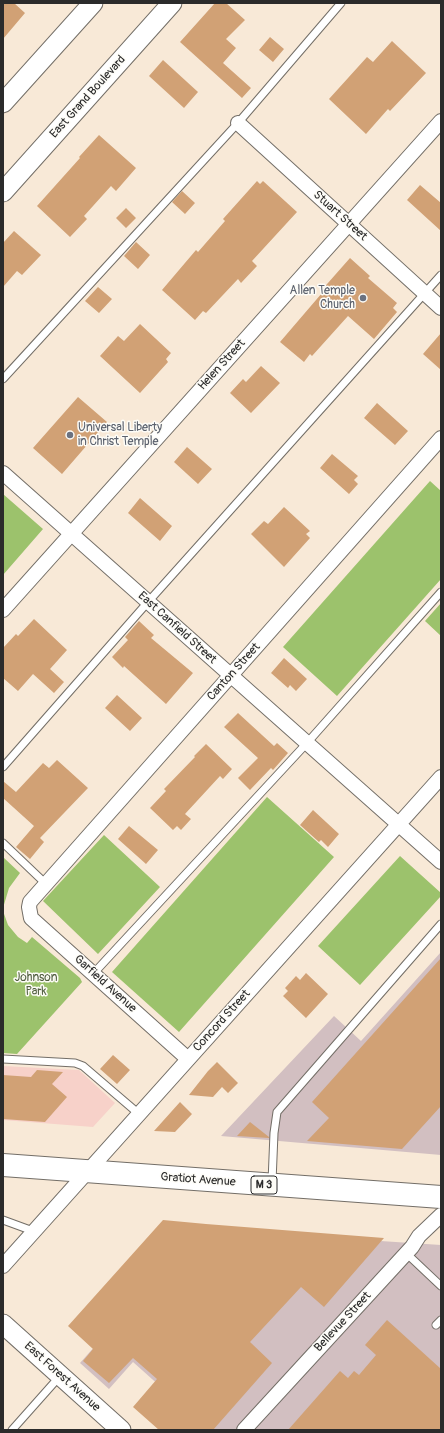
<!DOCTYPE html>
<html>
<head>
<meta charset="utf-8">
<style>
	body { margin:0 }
	#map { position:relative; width:444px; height:1433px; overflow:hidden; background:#f8e9d7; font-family:Pangolin,sans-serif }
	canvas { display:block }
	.frame { position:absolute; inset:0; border:4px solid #2b2b2b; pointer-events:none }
</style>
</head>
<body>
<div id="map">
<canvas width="444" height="1433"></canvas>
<div class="frame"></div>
</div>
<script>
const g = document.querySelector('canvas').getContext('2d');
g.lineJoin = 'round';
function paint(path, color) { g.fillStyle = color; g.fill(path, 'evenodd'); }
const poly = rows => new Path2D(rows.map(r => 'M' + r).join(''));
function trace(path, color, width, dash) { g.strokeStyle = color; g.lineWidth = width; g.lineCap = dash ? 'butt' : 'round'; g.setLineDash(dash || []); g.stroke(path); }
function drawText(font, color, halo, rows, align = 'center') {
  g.font = font + ' Pangolin,sans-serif'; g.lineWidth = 3; g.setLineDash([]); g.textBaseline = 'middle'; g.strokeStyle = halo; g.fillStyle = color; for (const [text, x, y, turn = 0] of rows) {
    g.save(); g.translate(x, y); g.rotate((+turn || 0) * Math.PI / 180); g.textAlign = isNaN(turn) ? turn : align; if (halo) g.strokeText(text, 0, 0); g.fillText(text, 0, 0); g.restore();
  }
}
paint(poly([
	[3,1066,79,1070,115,1103,93,1127,3,1120]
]), '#f7d1c9');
paint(poly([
	[441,952,441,1155,221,1136,334,1016,361,1041],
	[199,1229,441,1245,441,1430,209,1430,133,1362,109,1389,80,1363]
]), '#d2bfc1');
paint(poly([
	[430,481,441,491,441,579,337,696,283,647],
	[3,494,43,529,3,575],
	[441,603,441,636,425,621],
	[267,797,334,857,179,1032,112,972],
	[104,835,160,887,98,954,43,901],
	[400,856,441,893,441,896,360,985,318,946],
	[3,857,20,873,9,888,3,908],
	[3,911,8,925,18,937,27,943,32,937,80,978,82,982,17,1054,3,1053]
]), '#9cc26c');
paint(poly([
	[3,3,14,3,25,13,3,39],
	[215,3,226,3,245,20,226,39,236,48,223,63,251,88,242,98,180,42],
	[270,37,284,49,273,62,259,50],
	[392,41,426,73,390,111,388,109,366,134,329,99,367,57,373,62],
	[163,60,198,92,184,108,149,76],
	[99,135,136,168,116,191,111,186,84,216,87,219,70,237,37,206,80,158,79,157],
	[257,181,260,184,263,181,297,212,252,261,257,266,241,283,238,279,206,313,203,311,195,320,162,290,196,250,198,252,225,221,223,219],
	[420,185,441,203,441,231,407,200],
	[182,191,195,203,185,214,172,202],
	[126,208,136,218,126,228,116,218],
	[14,231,41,255,22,275,17,271,3,287,3,243],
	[136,242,150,255,138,269,124,256],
	[350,258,370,276,368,278,397,303,393,308,397,312,374,339,348,316,312,356,310,354,304,362,280,342,322,293,320,292],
	[98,287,112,299,99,313,85,301],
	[140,324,171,353,166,359,168,362,140,393,100,356,118,336,124,341],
	[441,333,441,370,423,354],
	[261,366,280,383,251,413,230,393,243,379,246,382],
	[78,397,107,422,62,474,33,448],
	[377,403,408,431,395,445,364,418],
	[187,447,212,469,198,484,174,462],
	[332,454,358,476,354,480,358,484,349,494,320,468],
	[140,498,172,526,160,541,128,513],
	[284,507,310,531,306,534,310,538,284,567,251,534,264,521,268,524],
	[34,619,67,650,50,669,64,682,54,693,33,674,18,691,3,678,3,648,16,634,18,636],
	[139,621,154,635,151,638,193,673,166,704,124,666,123,668,112,657,128,640,125,637],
	[284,658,307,679,296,691,290,685,288,688,271,673],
	[117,695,142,718,130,731,105,708],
	[238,713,274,746,277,743,288,753,273,770,271,768,250,790,238,778,258,758,224,727],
	[206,744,232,769,223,779,220,776,185,814,191,819,181,830,177,826,173,830,150,808,166,791,164,789,195,757,194,756],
	[57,760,88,788,40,838,44,842,30,859,16,847,34,826,3,798,3,781,16,792,43,763,49,768],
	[313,810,339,834,328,847,321,840,319,842,300,825],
	[129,826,158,850,146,864,118,839],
	[441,958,441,1106,402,1149,307,1141,329,1118,312,1102],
	[306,973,328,994,306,1018,283,996,288,991,285,988,296,976,300,980],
	[113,1055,130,1070,117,1084,100,1069],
	[217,1062,238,1083,228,1093,222,1087,213,1097,189,1095,208,1071],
	[37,1070,63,1072,52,1084,67,1097,45,1122,3,1119,3,1075,31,1077],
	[180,1102,192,1114,175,1132,154,1131],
	[250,1122,269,1137,269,1138,237,1136],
	[163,1220,206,1224,384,1238,324,1307,301,1287,250,1342,272,1363,213,1430,159,1430,133,1407,157,1379,133,1358,109,1383,83,1361,93,1349,68,1326],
	[387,1320,441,1369,441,1430,288,1430,340,1371,348,1378,354,1371,359,1375,376,1355,365,1345]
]), '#d1a175');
const service = poly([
	[3,379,238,123,341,3],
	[3,767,148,602,441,275],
	[3,843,46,884],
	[93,974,307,743,441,592],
	[3,1059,75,1063,83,1066,139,1114],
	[272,1182,274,1133,277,1112,441,924],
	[3,1220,33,1231],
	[406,1253,441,1286],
	[436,1325,441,1320],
	[12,1430,60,1376]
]);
const minor = poly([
	[238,123,441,308],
	[3,473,441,862],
	[3,610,441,121],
	[188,1059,31,918,29,907,30,902,441,438],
	[3,1266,441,777],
	[244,1430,412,1247,419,1236,441,1215]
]);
const secondary = poly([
	[3,103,93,3],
	[3,192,172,3],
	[3,1324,121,1430]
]);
const primary = poly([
	[3,1165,441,1197]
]);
trace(service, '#736e67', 9);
trace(minor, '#736e67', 16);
trace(secondary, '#736e67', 21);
trace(primary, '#736e67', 24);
trace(service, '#fff', 7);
trace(minor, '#fff', 14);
trace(secondary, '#fff', 19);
trace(primary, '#fff', 22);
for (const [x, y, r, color] of [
	[363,298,4,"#6b7280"],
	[70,435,4,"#6b7280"]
]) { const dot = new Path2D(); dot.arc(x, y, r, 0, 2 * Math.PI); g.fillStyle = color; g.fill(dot); trace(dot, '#fdfcf7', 1.5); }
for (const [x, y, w] of [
	[264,1185,26]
]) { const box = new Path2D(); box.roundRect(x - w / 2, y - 9, w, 18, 3); g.fillStyle = '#fdfcf7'; g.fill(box); trace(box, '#2b2b2b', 1); }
drawText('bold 11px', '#2b2b2b', null, [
	["M 3",264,1185]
]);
drawText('12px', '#2b2b2b', '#fdfcf7', [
	["East Grand Boulevard",88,97,-48],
	["Stuart Street",340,216,42],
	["Helen Street",222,365,-48],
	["East Canfield Street",177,628,42],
	["Canton Street",234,672,-48],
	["Garfield Avenue",105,984,42],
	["Concord Street",222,1021,-48],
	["Gratiot Avenue",198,1180,4],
	["Bellevue Street",343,1322,-47],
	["East Forest Avenue",62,1377,42]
]);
drawText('12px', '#5b616d', '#fdfcf7', [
	["Allen Temple",355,291],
	["Church",355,305],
	["Universal Liberty",78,428,"left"],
	["in Christ Temple",78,442,"left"]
], 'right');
drawText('12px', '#536042', '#fdfcf7', [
	["Johnson",36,978],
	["Park",36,992]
]);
</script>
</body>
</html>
